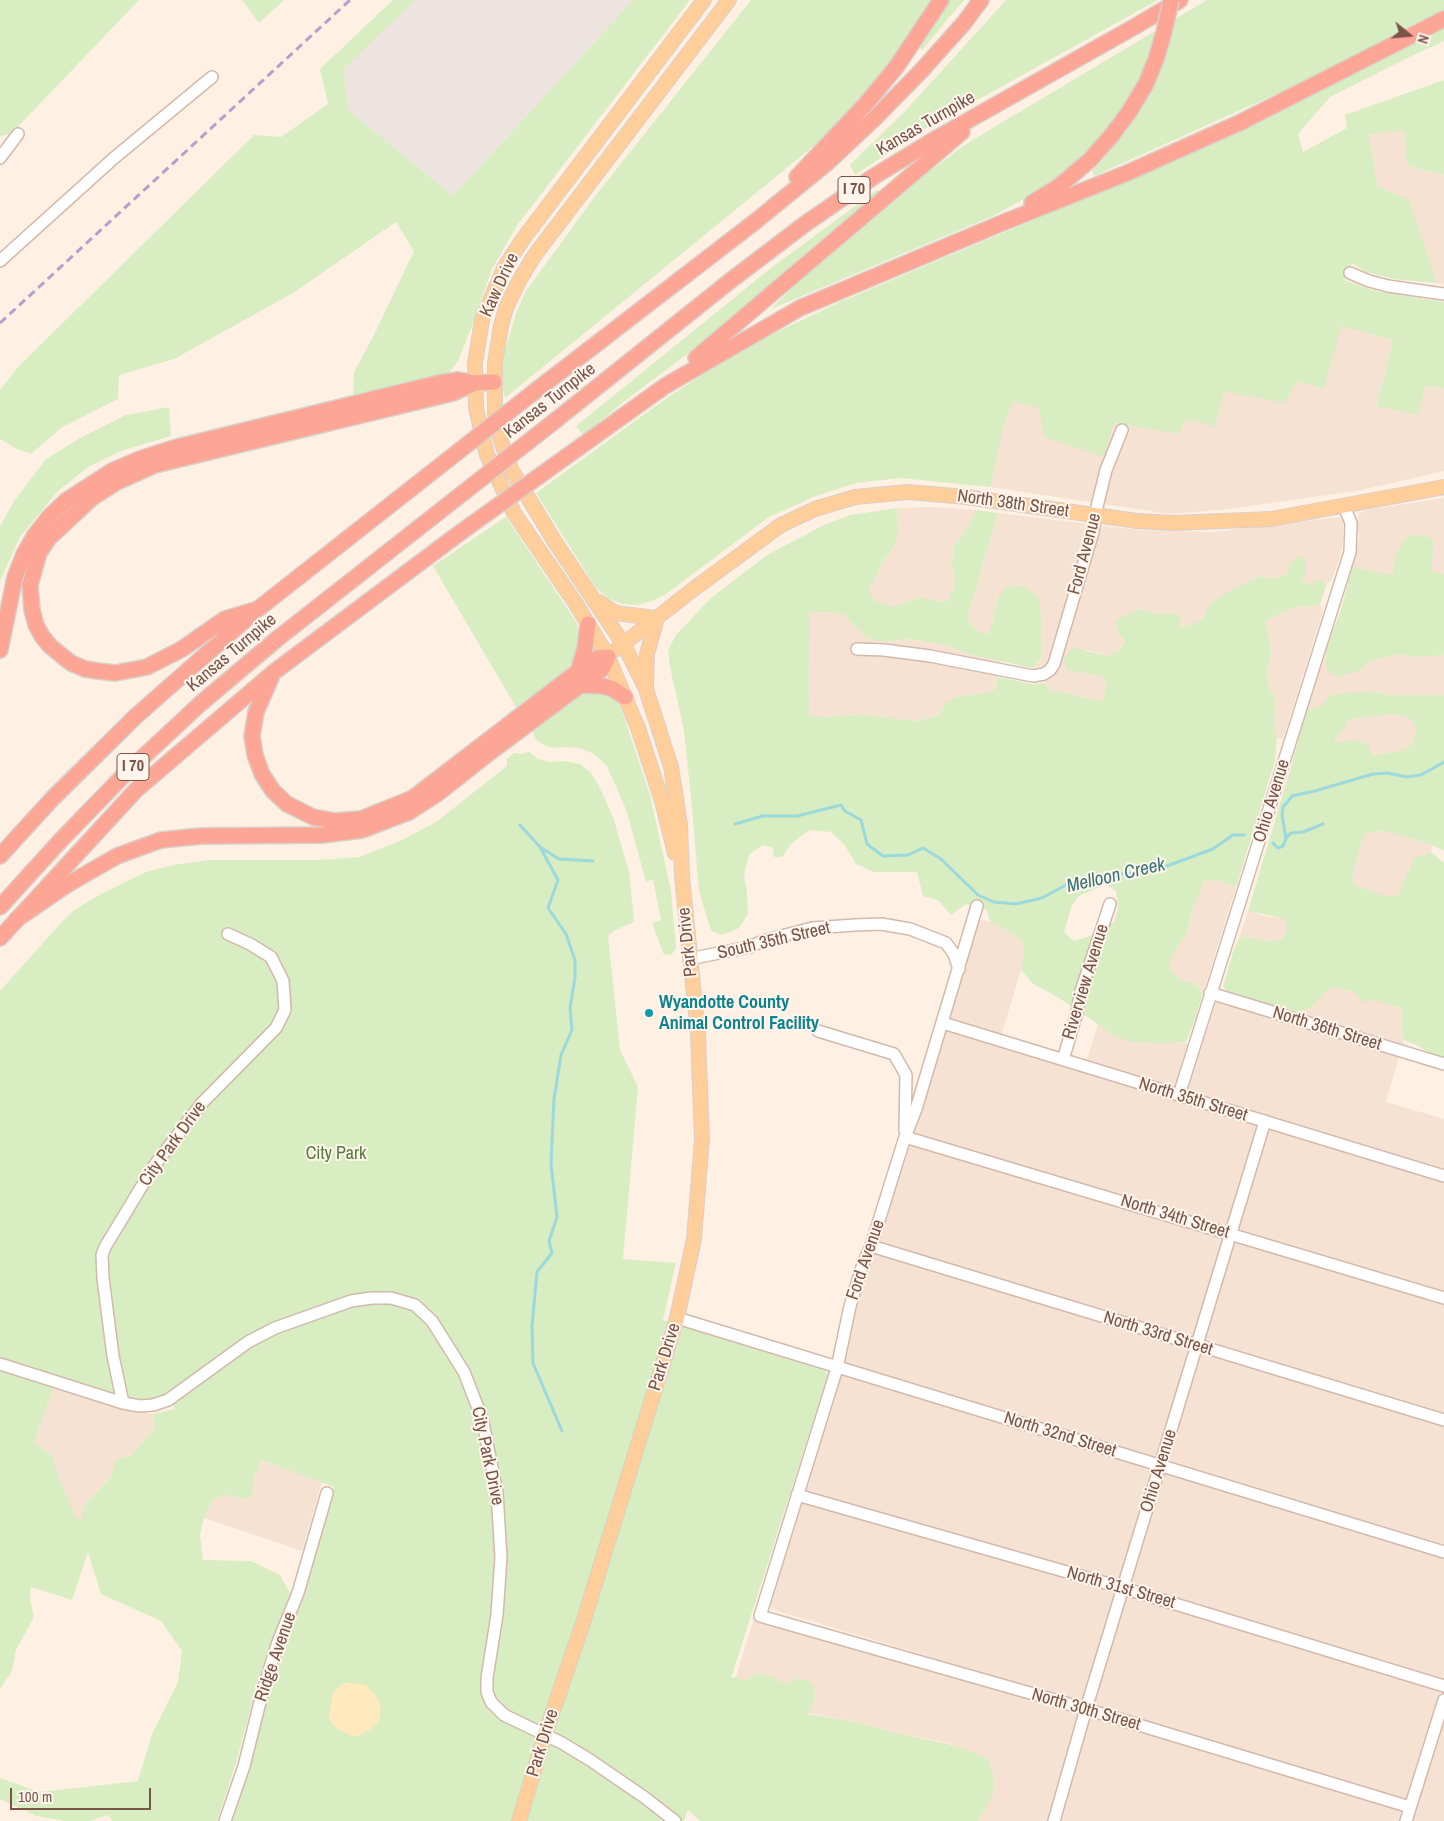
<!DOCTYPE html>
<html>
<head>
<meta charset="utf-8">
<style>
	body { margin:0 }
	#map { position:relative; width:1444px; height:1821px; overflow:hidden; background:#fef1e4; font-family:"Archivo Narrow",sans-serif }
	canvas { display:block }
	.north { position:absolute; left:1384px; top:10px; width:50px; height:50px; -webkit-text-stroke:4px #fff5ec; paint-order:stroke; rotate:107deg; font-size:14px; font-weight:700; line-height:20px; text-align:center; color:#795447 }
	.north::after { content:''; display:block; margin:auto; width:18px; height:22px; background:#795447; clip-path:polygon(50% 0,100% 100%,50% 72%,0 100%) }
	.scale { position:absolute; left:10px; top:1788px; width:141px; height:22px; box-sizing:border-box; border:2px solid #795447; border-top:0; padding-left:6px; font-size:15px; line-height:18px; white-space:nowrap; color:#795447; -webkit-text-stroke:4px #fff5ec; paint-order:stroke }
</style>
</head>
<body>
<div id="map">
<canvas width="1444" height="1821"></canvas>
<div class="north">N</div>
<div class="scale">100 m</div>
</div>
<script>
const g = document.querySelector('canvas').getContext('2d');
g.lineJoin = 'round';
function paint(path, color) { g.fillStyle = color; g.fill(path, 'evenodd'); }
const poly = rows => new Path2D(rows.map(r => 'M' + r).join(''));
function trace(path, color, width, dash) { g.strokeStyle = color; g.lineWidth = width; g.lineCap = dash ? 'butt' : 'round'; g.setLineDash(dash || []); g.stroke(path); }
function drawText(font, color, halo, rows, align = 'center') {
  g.font = font + ' "Archivo Narrow",sans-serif'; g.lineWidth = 4; g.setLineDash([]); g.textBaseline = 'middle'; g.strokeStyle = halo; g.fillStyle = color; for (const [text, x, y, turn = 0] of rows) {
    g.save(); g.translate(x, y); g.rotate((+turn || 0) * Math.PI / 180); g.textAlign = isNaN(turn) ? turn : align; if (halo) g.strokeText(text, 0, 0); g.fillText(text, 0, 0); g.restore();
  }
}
paint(poly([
	[1404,130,1407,166,1444,175,1444,285,1437,283,1409,200,1377,186,1369,133],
	[1341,326,1393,340,1376,406,1425,386,1444,388,1444,471,1357,491,1229,509,1170,514,990,487,1005,422,1013,401,1113,423,1138,427,1186,419,1224,391,1285,402,1297,382],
	[1444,498,1444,574,1431,573,1434,541,1425,535,1412,535,1396,556,1392,575,1352,567,1359,537,1357,522,1359,514,1366,510],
	[931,507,977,510,962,537,953,546,952,567,955,583,948,601,940,602,920,597,893,607,875,601,869,591,882,563,894,546,898,531,897,508],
	[998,513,1139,530,1213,532,1339,517,1343,523,1343,538,1341,554,1333,577,1326,586,1322,579,1310,584,1301,581,1290,564,1286,575,1273,579,1260,576,1224,594,1209,604,1203,619,1181,628,1180,617,1172,613,1155,614,1139,609,1117,631,1125,641,1120,649,1109,656,1087,650,1067,669,1102,675,1107,685,1102,702,1058,691,1051,693,1045,683,1042,666,1033,668,1041,658,1041,617,998,597,993,620,988,634,976,630,967,619],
	[1320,605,1323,611,1283,739,1277,738,1274,722,1276,701,1269,688,1266,672,1272,651,1265,621,1294,607],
	[826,612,843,614,854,624,885,642,907,639,946,645,971,655,1001,661,994,691,956,697,945,704,938,716,914,721,862,715,824,717,809,715,810,613],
	[1326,653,1326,668,1360,670,1369,661,1401,654,1417,657,1444,655,1444,695,1389,695,1369,691,1305,711],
	[1391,714,1408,717,1415,725,1416,735,1410,746,1398,752,1371,755,1335,743,1335,737,1345,729,1347,720],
	[1376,831,1393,833,1432,845,1431,852,1416,857,1410,867,1398,895,1385,896,1355,885,1352,876,1364,834],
	[1218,880,1236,887,1203,993,1197,985,1180,979,1170,970,1170,959,1187,933,1192,911,1204,881],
	[1248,911,1264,916,1282,918,1286,922,1287,930,1281,941,1267,941,1240,936],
	[978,920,990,921,1022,940,1024,954,1021,970,998,1046,1083,1072,1098,1024,1103,1028,1201,1046,1216,1002,1293,1024,1299,1012,1312,1007,1324,993,1333,987,1354,992,1363,1001,1374,1000,1399,1007,1402,1016,1401,1028,1404,1040,1386,1102,1444,1119,1444,1414,882,1245,879,1241,878,1236],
	[875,1255,881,1255,1444,1425,1444,1680,1407,1798,1403,1799,771,1609,769,1605,868,1260],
	[53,1388,114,1406,152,1414,155,1428,131,1456,116,1461,110,1478,86,1503,80,1523,74,1515,57,1473,53,1456,34,1443],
	[260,1460,322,1482,302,1551,204,1518,213,1499,228,1495,244,1499],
	[754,1618,903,1661,914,1667,1097,1718,1399,1809,1403,1812,1401,1821,977,1821,984,1811,988,1759,948,1743,891,1732,857,1722,808,1713,786,1684,773,1677,746,1680,736,1677],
	[1444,1716,1444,1821,1412,1821]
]), '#f6e2d2');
paint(poly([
	[415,0,633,0,453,196,348,110,343,70]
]), '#ede4df');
paint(poly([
	[0,0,139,0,11,134,0,136],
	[242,0,284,0,259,23],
	[393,0,415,0,343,70,348,110,453,196,633,0,690,0,518,224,492,269,472,326,458,361,448,374,353,395,354,372,374,335,414,251,396,222,293,293,174,359,119,375,118,399,61,428,31,454,15,448,0,439,0,390,18,367,254,135,281,137,328,104,320,69],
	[751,0,932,0,896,54,838,126,505,398,502,386,504,353,517,311,526,291,596,195],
	[947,0,964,0,922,50,919,47],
	[1006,0,1158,0,923,130,855,175,850,165,907,109],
	[1207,0,1444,0,1444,13,1334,68,1094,176,1092,171,1102,161,1135,115,1116,121,1062,175,1035,193,995,215,771,309,806,274,904,190,966,144],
	[1444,28,1444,41,1403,60,1330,97,1298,134,1303,152,1347,128,1345,115,1444,80,1444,175,1407,166,1404,130,1369,134,1377,186,1409,200,1437,283,1393,279,1366,272,1352,263,1344,280,1375,291,1444,302,1444,388,1425,386,1418,415,1376,406,1393,340,1341,326,1324,388,1297,382,1285,403,1224,391,1215,426,1186,419,1179,434,1114,423,1104,457,1044,437,1039,408,1013,401,1005,422,990,487,900,478,856,483,813,497,769,517,666,594,652,601,636,605,622,604,608,598,596,588,536,493,664,400,720,363,773,334,840,302,1213,144],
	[877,190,880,192,807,252,721,329,626,400,583,435,576,426,771,268],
	[169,407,171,436,121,451,88,467,58,491,20,537,0,581,0,526,14,501,46,459,82,437,126,415],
	[897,508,898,531,894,546,882,563,869,591,875,601,893,607,920,597,940,602,948,601,955,583,952,567,953,546,962,537,977,510,998,513,967,619,976,630,988,634,993,620,998,597,1006,587,1024,586,1039,597,1041,617,1041,658,1033,668,971,655,946,645,907,639,885,642,867,638,843,614,826,612,810,613,809,715,824,717,862,715,915,721,938,716,945,704,956,697,994,691,998,677,1032,684,1045,683,1051,693,1058,691,1102,702,1107,685,1102,676,1067,670,1064,659,1072,648,1108,656,1120,650,1125,641,1117,631,1116,620,1139,609,1155,614,1172,613,1180,617,1181,628,1203,619,1209,604,1224,594,1260,576,1273,579,1286,575,1290,564,1298,556,1306,559,1306,572,1301,581,1310,584,1322,579,1326,586,1320,605,1294,607,1265,621,1272,651,1266,672,1269,688,1276,701,1274,722,1277,738,1275,761,1236,887,1218,880,1204,881,1192,911,1187,933,1170,959,1170,970,1180,979,1197,985,1203,993,1195,1019,1186,1042,1164,1043,1133,1042,1117,1037,1056,996,1033,984,1021,970,1024,954,1022,940,990,921,987,910,966,904,951,915,938,900,923,896,917,872,874,872,856,864,844,844,831,832,809,830,791,844,782,857,774,857,773,848,762,845,749,855,744,875,747,892,748,914,739,928,722,935,711,931,699,891,691,797,684,731,670,667,668,650,676,635,711,598,767,555,824,525,850,515],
	[1106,884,1116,891,1118,909,1114,922,1090,936,1074,941,1064,932,1072,905,1079,896],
	[506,517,577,623,579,640,575,659,567,670,516,707,433,566],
	[1412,535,1425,535,1434,541,1431,572,1444,574,1444,655,1417,657,1401,654,1369,661,1360,670,1337,677,1326,668,1326,648,1341,610,1352,567,1392,575,1396,556,1402,542],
	[584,691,598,692,615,699,621,708,650,795,671,891,676,948,672,954,664,955,652,923,661,920,653,879,646,882,627,812,607,766,594,754,580,748,564,747,555,748,546,746,536,740,532,730],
	[1369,691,1389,695,1444,695,1444,851,1432,845,1393,833,1376,831,1364,834,1352,876,1355,885,1385,896,1398,895,1410,867,1416,857,1431,852,1444,863,1444,1059,1428,1053,1421,1047,1404,1040,1401,1028,1402,1016,1399,1007,1374,1000,1363,1002,1354,992,1333,987,1324,993,1312,1007,1299,1012,1230,994,1223,987,1233,952,1240,936,1267,941,1281,941,1287,930,1286,923,1282,918,1248,911,1293,760,1305,711,1323,705,1330,695],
	[1391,714,1408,717,1415,725,1416,735,1410,746,1398,752,1372,755,1369,745,1356,740,1335,743,1335,737,1345,729,1347,720],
	[528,751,538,759,550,762,564,761,580,764,590,772,598,784,613,817,629,872,634,922,615,930,608,936,620,1050,638,1087,623,1259,676,1263,663,1320,825,1371,828,1375,731,1678,736,1677,746,1680,759,1673,773,1677,786,1684,798,1678,812,1683,816,1696,808,1714,857,1722,891,1732,948,1744,970,1751,988,1759,993,1774,993,1793,984,1811,977,1821,700,1821,688,1810,684,1821,229,1821,334,1487,261,1460,253,1480,252,1496,244,1499,228,1495,213,1499,204,1518,200,1535,203,1560,251,1561,280,1575,290,1593,258,1680,236,1763,217,1821,112,1821,108,1815,90,1821,66,1821,36,1816,0,1799,0,1778,39,1792,138,1781,152,1734,178,1682,182,1651,161,1621,101,1594,88,1552,72,1600,31,1587,30,1599,34,1617,16,1650,12,1671,0,1689,0,1370,53,1388,34,1443,53,1456,57,1473,74,1514,80,1522,86,1503,110,1478,116,1460,131,1456,155,1428,152,1414,175,1409,166,1395,147,1402,131,1400,0,1359,0,991,59,925,74,910,103,893,146,872,173,865,210,860,318,860,359,857,400,841,436,822,507,766,507,759,514,753,523,754]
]), '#d8edc1');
paint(poly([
	[346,1683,362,1684,367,1686,376,1696,381,1708,379,1720,372,1728,359,1736,353,1736,337,1729,330,1721,329,1716,333,1693,342,1684]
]), '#ffe9bd');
trace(poly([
	[735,824,763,816,797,816,841,805,845,811,861,820,867,844,883,856,908,855,923,848,941,859,978,895,994,902,1016,904,1042,898,1066,885,1096,877,1156,870,1213,849,1233,835,1244,835],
	[520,825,540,847,559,859,593,861],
	[1286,838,1291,833,1303,832,1323,824],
	[1273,843,1278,848,1283,846,1286,838,1282,815,1283,807,1292,796,1315,791,1373,774,1388,773,1406,777,1421,775,1444,762],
	[540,847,558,880,548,908,566,934,575,960,575,978,570,1008,572,1030,561,1055,554,1099,551,1164,557,1217,549,1241,552,1253,537,1272,532,1326,533,1363,562,1431]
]), '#9cd9dc', 3);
const minor = poly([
	[0,158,18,134],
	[0,261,114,158,212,77],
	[1350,273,1369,281,1388,286,1444,294],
	[857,649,884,650,930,656,1033,676,1044,674,1050,670,1054,664,1093,532,1095,515,1106,470,1122,430],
	[977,906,916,1109,905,1137,871,1246,863,1264,850,1306,837,1368,760,1616,1086,1709,1410,1807],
	[689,959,749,947,763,941,812,928,855,925,881,924,910,929,946,943,954,954,959,969],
	[1210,993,1444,1064],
	[943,1023,1444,1176],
	[818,1031,894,1054,906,1075,905,1130],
	[1063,1060,1077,1012,1081,991,1110,904],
	[1179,1095,1350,552,1351,523,1344,506],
	[905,1137,1444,1298],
	[871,1246,1444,1420],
	[677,1318,1444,1552],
	[0,1364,123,1403,140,1406,153,1405,168,1400,248,1342,275,1328,351,1301,372,1298,391,1298,415,1305,432,1321,464,1372,482,1418,497,1492,501,1557,497,1615,487,1678,487,1692,491,1702,504,1715,562,1743,590,1760,644,1797,675,1821],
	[123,1403,113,1356,103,1278,102,1255,105,1247,154,1166,201,1104,276,1028,285,1010,283,981,271,957,250,944,228,934],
	[797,1495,1123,1588,1444,1686],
	[225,1821,244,1766,263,1690,278,1642,298,1593,327,1493],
	[1054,1821,1086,1709,1265,1121],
	[1406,1821,1444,1700]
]);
const major = poly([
	[599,602,614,612,622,614,657,618],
	[617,649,695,588,781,525,815,509,855,497,908,492,966,497,1137,521,1174,523,1271,519,1444,487],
	[646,686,647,654,657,618],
	[675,853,662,801,638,728,608,657,576,604,514,513,487,455,476,408,475,363,482,320,504,268,523,239,704,0],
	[519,1821,545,1734,582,1626,677,1318,694,1239,702,1139,698,1034,682,876,680,824,671,767,646,689,624,645,555,542,512,471,501,441,495,414,495,363,501,326,506,308,519,281,534,256,729,0]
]);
const highway = poly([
	[797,177,865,105,897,66,941,0],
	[1032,203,1058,187,1090,160,1112,135,1129,112],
	[696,358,962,132],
	[534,392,756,221,827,163,875,118,922,70,964,23,981,0],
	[556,420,730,281,805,224,873,177,937,138,1134,27,1180,0],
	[577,449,665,386,800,308,1002,223,1127,173,1239,123,1444,19],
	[258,609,225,619,182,649,147,667,115,673,98,671,85,669,71,663,50,646,42,636,36,625,32,610,30,585,39,553,49,538,92,498,117,482,155,465,453,393,475,383,494,382],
	[0,650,15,577,24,554,35,535,50,516,67,500,112,471,140,459,177,447,439,383,458,380,475,383],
	[578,672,585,648,588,624],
	[271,678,256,712,252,736,255,755,262,774,273,791,287,804,313,817,335,821,361,819,413,798,589,663,597,658,608,657],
	[581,685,603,686,613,689,625,697],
	[0,856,52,799,135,717,253,613],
	[0,907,61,840,125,774,200,704,277,639],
	[17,919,65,886,117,856,161,840,202,836,322,835,362,830,409,812,437,794,489,753,602,669,608,657],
	[0,938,136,790,274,672,461,532]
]);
trace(minor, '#d3b9ac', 14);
trace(major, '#d9cfcb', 16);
trace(highway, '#d9cfcb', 18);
trace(minor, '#fff', 11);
trace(major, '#ffce9a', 14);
trace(highway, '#fda696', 15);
trace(poly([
	[0,323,350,0]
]), '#b2a1c9', 3, [8, 5]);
const highwayBridge = poly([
	[1129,112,1146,84,1156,59,1164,32,1171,0],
	[461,532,577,449],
	[258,609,534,392],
	[277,639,556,420]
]);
trace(highwayBridge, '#d9cfcb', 18, []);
trace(highwayBridge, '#fda696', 15);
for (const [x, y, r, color] of [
	[649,1013,5,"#0f9aa8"]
]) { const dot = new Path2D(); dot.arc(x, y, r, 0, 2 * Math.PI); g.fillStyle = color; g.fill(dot); trace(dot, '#fff5ec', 2); }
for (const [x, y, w] of [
	[854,190,32],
	[133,767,32]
]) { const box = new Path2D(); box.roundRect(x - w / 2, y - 13.5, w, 27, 4); g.fillStyle = '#fff5ec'; g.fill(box); trace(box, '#795447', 1); }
drawText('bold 16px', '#795447', null, [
	["I 70",854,190],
	["I 70",133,767]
]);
drawText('18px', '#795447', '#fff5ec', [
	["Kansas Turnpike",926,124,-30],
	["Kaw Drive",500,285,-65],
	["Kansas Turnpike",550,401,-38],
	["North 38th Street",1013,504,8],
	["Ford Avenue",1085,554,-75],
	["Kansas Turnpike",232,653,-40],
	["Ohio Avenue",1272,801,-73],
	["South 35th Street",774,941,-13],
	["Park Drive",688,942,-96],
	["Riverview Avenue",1086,982,-73],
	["North 36th Street",1327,1029,17],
	["North 35th Street",1193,1100,17],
	["City Park Drive",173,1144,-54],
	["North 34th Street",1175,1217,17],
	["Ford Avenue",866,1260,-71],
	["North 33rd Street",1158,1334,17],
	["Park Drive",665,1357,-73],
	["North 32nd Street",1060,1435,17],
	["City Park Drive",487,1456,78],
	["Ohio Avenue",1159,1471,-73],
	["North 31st Street",1121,1588,16],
	["Ridge Avenue",276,1657,-71],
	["North 30th Street",1086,1710,16],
	["Park Drive",543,1743,-73]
]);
drawText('bold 18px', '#0d838f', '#fff5ec', [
	["Wyandotte County",659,1003],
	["Animal Control Facility",659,1024]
], 'left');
drawText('18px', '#547a3c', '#fff5ec', [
	["City Park",336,1154]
]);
drawText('italic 19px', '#377478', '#fff5ec', [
	["Melloon Creek",1116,876,-13]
]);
</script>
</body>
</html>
